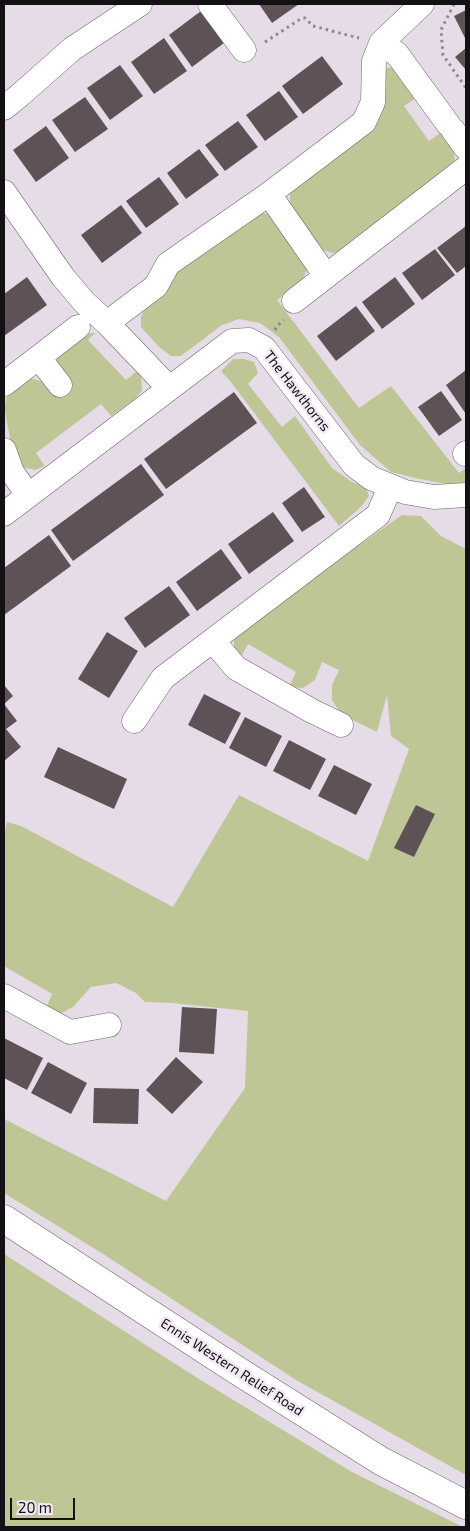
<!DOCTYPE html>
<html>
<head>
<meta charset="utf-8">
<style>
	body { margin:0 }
	#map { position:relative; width:470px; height:1531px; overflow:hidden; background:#e5dce7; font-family:"Exo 2",sans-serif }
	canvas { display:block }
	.frame { position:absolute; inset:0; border:5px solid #141115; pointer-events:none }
	.scale { position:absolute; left:10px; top:1498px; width:65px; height:22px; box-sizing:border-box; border:2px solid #141115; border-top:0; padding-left:6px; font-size:15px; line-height:18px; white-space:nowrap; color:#141115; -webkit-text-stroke:4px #f3e9f4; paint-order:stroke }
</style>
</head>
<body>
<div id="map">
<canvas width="470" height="1531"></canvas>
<div class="frame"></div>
<div class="scale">20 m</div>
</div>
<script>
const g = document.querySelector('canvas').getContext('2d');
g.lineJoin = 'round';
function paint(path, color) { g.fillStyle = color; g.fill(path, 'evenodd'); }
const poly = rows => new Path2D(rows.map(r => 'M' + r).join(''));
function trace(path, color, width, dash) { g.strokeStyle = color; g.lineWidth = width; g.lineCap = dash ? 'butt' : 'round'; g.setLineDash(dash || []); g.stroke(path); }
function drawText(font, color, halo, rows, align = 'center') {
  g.font = font + ' "Exo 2",sans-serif'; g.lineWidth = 5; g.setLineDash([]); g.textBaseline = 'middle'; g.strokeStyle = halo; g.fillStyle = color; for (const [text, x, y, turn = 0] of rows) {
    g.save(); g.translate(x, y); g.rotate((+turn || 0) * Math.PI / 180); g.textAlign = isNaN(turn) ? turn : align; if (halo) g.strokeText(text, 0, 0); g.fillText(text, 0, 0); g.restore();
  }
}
paint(poly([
	[392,67,418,97,404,106,429,141,443,131,452,144,455,159,450,171,342,252,332,253,323,250,290,205,290,195,294,187,376,125,384,69],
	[259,213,268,214,276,219,307,269,302,282,277,300,359,408,391,386,459,473,466,468,466,482,451,485,415,478,391,472,360,445,279,337,260,323,239,319,222,325,181,356,171,356,159,347,141,327,141,317,147,303,175,272],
	[95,333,88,340,126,380,137,371,141,377,142,390,135,399,111,416,101,404,36,453,45,466,35,470,23,467,11,443,4,406,9,391,30,378,44,382,58,370,57,359,62,350,83,334],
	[233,359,244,359,254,362,258,373,248,384,282,427,295,416,332,468,352,482,366,487,369,496,361,507,339,526,231,382,221,371],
	[402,515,421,516,441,536,466,549,466,1475,296,1380,100,1252,4,1193,4,1119,166,1201,245,1088,248,1011,172,1003,145,1002,136,993,116,983,91,987,73,1007,56,1016,45,1011,52,994,4,966,4,838,7,822,21,826,173,907,239,795,368,861,409,749,391,736,387,695,377,732,341,714,332,700,332,685,339,670,322,662,315,680,303,688,289,687,296,672,248,644,240,659,234,651,234,639,239,630],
	[4,1254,199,1379,352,1472,463,1527,4,1527]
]), '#bfc695');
paint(poly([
	[259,4,299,4,272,23],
	[466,10,466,37,465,38,454,16],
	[201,11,224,43,192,67,169,35],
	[164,38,187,71,154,94,131,62],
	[466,48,466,70,455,57],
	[322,56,343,84,303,114,282,86],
	[120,65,143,96,110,120,87,88],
	[279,91,298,117,265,141,246,115],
	[85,97,108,129,75,152,52,120],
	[238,121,258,147,225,171,205,145],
	[46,126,69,158,36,182,13,150],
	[199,149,219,175,186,199,167,173],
	[159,177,179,204,146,228,126,201],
	[121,205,142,233,102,263,81,235],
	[466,226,466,266,457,273,437,248],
	[435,249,455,275,422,300,402,273],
	[27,277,47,305,4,336,4,294],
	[395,277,415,304,382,329,362,302],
	[356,306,375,331,336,361,317,336],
	[466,370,466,414,446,385],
	[441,391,462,420,439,436,418,407],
	[234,392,257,423,166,489,144,459],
	[141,464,164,495,73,561,51,530],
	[304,487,325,517,302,532,282,503],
	[273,512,294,541,249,574,228,544],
	[49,535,71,566,4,615,4,568],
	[221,549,242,578,197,611,176,582],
	[169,586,190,615,145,648,124,618],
	[107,632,138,651,109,698,78,679],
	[4,685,13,696,4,704],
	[204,694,241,713,225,744,188,725],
	[4,704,17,721,6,729,21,747,4,761],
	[245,717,282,736,266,767,229,748],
	[289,740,326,759,310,790,273,771],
	[58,747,127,779,114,809,44,777],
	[334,765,372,784,356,815,318,796],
	[416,805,435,814,414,857,394,848],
	[182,1007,217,1009,214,1054,179,1052],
	[4,1038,43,1058,27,1090,4,1078],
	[176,1057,203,1082,172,1114,146,1090],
	[48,1062,87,1083,71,1114,31,1093],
	[94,1088,139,1089,138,1124,93,1123]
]), '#5e5257');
const minor = poly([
	[210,4,244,50],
	[422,4,381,43,397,54,448,124],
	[4,108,20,95,72,49,140,4],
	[453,130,466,148],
	[4,192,63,277,85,303,107,323,169,388],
	[326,276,269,194,364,122,373,102,374,61,381,43],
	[294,301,466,168],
	[107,323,156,286,168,264,269,194],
	[39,358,60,385],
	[4,384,78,327],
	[4,450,12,472,28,495],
	[465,454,466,453],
	[4,514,232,341,249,340,264,348,354,465,371,478,405,492,434,497,466,495],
	[213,641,236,668,312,711,341,725],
	[134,721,163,678,378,515,390,487],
	[4,996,70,1032,109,1025]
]);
const primary = poly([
	[4,1219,238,1371,381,1461,466,1505]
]);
trace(minor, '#6d656f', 25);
trace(primary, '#6d656f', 29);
trace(poly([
	[454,4,441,30,443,55,466,88],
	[265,42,302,18,305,18,313,26,359,38],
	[275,330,277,326,284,320]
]), '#8d868e', 3, [2.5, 4]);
trace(minor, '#fff', 24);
trace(primary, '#fff', 28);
drawText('14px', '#141115', '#f3e9f4', [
	["The Hawthorns",297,391,52],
	["Ennis Western Relief Road",232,1367,33]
]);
</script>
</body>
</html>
